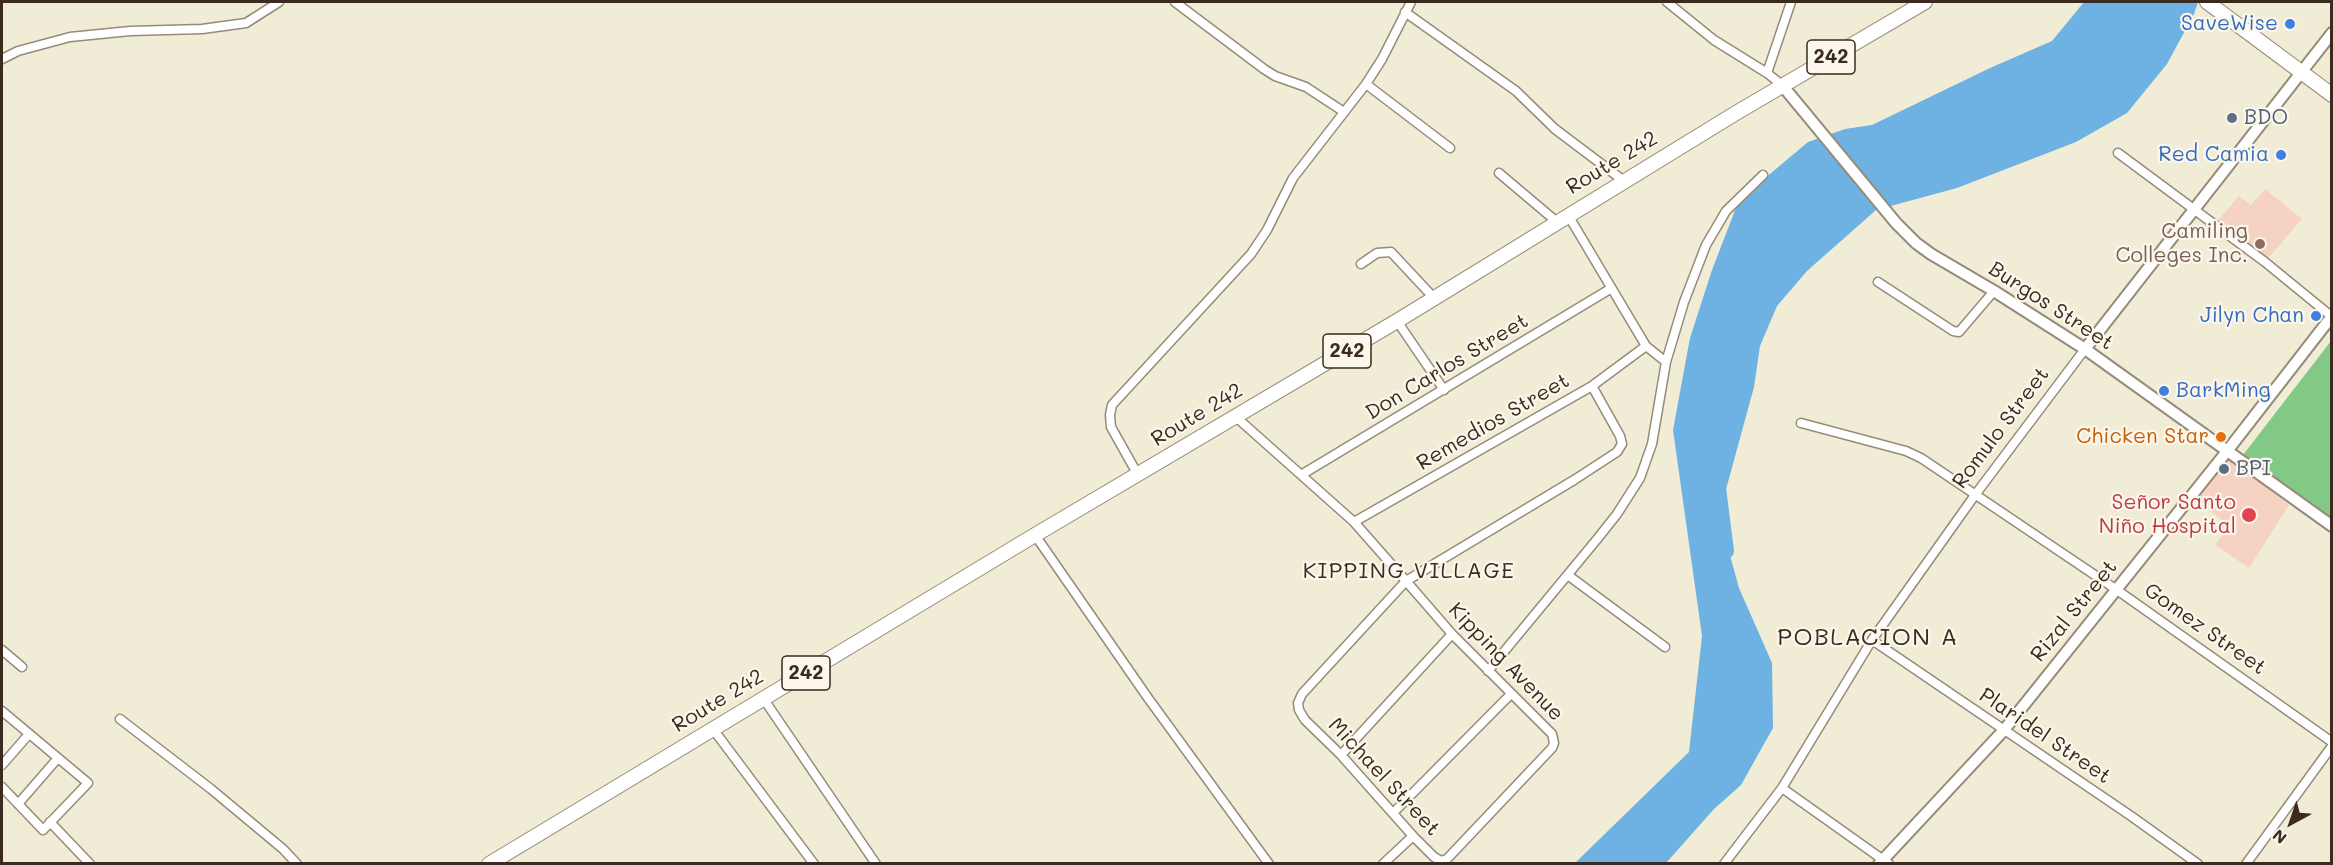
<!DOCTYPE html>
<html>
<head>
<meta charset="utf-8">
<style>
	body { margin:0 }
	#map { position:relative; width:2333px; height:865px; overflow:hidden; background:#f1ecd5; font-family:Mali,sans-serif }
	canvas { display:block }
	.frame { position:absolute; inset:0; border:3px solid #3b2a1e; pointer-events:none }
	.north { position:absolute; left:2261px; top:793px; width:60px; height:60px; -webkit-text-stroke:4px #fbf7ec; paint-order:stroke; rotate:220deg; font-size:16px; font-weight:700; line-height:24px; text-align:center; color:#3b2a1e }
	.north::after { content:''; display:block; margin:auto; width:21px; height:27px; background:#3b2a1e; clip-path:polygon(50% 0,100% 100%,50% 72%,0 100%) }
</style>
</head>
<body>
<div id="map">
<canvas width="2333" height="865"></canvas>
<div class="frame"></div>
<div class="north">N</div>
</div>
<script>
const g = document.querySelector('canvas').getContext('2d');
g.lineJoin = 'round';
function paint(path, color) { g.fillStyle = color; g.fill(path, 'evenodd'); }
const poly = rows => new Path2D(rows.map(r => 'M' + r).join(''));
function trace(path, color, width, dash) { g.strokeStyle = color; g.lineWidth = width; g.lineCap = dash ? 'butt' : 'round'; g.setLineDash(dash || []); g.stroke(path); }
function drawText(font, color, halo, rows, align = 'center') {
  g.font = font + ' Mali,sans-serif'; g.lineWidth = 4.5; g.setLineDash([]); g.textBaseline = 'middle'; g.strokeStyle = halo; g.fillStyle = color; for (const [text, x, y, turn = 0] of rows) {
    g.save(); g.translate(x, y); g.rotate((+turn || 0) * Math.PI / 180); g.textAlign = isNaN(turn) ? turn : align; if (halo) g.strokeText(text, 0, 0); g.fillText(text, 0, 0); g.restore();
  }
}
paint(poly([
	[2265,189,2302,219,2265,262,2214,225,2239,196,2251,205],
	[2227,455,2289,505,2249,568,2215,545,2229,525,2193,499]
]), '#f6d2c3');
paint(poly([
	[2331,341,2331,518,2243,455]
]), '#81c985');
paint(poly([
	[2084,2,2198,2,2194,14,2167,64,2127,113,2076,142,1957,188,1876,210,1807,271,1777,306,1760,346,1754,387,1719,515,1739,588,1772,663,1773,728,1741,785,1714,809,1666,863,1574,864,1689,752,1702,636,1673,430,1690,338,1712,270,1739,200,1808,142,1845,129,1872,125,1990,68,2052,41]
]), '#6db2e3');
trace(poly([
	[1718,488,1726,551]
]), '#6db2e3', 16);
const minor = poly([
	[1175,2,1264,69,1275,76,1306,87,1344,112],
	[1667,2,1714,40,1767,73,1782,85],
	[1405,12,1516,91,1555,129,1624,181],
	[2,59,18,51,70,37,130,31,202,29,246,23,279,2],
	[1767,73,1791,2],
	[1366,84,1450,148],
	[2118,153,2265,262,2331,316],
	[1499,173,1557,222],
	[1568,215,1646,346,1666,362],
	[1361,264,1377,253,1391,252,1434,298],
	[1878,282,1953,331,1959,332,1994,291],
	[1397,321,1444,390],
	[1236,417,1354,522,1406,581,1452,634,1552,734,1554,743,1552,748,1447,859,1441,861,1434,857,1413,836,1341,755,1305,720,1299,710,1298,703,1302,694,1406,581,1574,480,1617,452,1622,444,1620,436,1592,386],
	[1801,423,1906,451,1921,458,2117,590,2332,742],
	[1138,475,1111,427,1110,415,1112,405,1251,254,1267,230,1293,178,1366,84,1382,59,1411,2],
	[1301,475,1610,289],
	[1354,522,1592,386,1646,346],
	[1035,535,1148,698,1269,864],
	[1569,576,1665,647],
	[1872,640,2131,816,2198,864],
	[2,650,22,667],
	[1488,671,1598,538,1617,514,1640,478,1652,444,1666,362,1684,302,1706,245,1726,211,1763,175],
	[763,698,876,864],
	[2,711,88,783,43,830,2,787],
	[120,719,211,789,283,849,297,864],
	[713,729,814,864],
	[1341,755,1452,634],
	[2,765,29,734],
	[1782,788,1889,864],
	[18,804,58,758],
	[1393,813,1511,694],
	[50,822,90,864],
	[1383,864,1413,836],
	[1724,864,1782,788,1872,640,1975,495,2085,349],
	[2246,864,2332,746]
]);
const tertiary = poly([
	[1782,85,1896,223,1916,243,1931,254,1994,291,2085,349,2332,526],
	[2085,349,2332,33],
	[1879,864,2004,730,2228,450,2332,316]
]);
const primary = poly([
	[489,864,1035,535,1397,321,1736,113,1925,2]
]);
const trunk = poly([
	[2207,2,2332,95]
]);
trace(minor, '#968b7a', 11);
trace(tertiary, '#968b7a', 14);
trace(primary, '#968b7a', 16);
trace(trunk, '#968b7a', 16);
trace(minor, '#fff', 8);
trace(tertiary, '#fff', 10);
trace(primary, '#fff', 14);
trace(trunk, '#fff', 14);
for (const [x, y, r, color] of [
	[2290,24,6,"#3f7fe0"],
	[2232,118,6,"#5c6f8a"],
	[2281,155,6,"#3f7fe0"],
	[2260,244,6,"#8d6e63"],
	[2316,316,6,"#3f7fe0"],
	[2164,391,6,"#3f7fe0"],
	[2221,437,6,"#e8710a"],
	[2224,469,6,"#5c6f8a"],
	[2249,515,8,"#e0444e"]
]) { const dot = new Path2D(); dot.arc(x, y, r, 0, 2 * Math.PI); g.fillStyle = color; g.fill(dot); trace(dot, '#fbf7ec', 2); }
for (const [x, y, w] of [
	[1831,57,48],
	[1347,351,48],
	[806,673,48]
]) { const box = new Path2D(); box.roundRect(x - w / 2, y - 17, w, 34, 4.5); g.fillStyle = '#fbf7ec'; g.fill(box); trace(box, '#3b2a1e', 1.5); }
drawText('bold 20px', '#3b2a1e', null, [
	["242",1831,57],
	["242",1347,351],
	["242",806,673]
]);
drawText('21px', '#366cbe', '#fbf7ec', [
	["SaveWise",2278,24],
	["Red Camia",2269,155],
	["Jilyn Chan",2304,316],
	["BarkMing",2176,391,"left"]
], 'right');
drawText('21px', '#4e5e75', '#fbf7ec', [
	["BDO",2244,118],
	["BPI",2236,469]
], 'left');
drawText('21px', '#3b2a1e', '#fbf7ec', [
	["Route 242",1612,163,-31],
	["Burgos Street",2051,306,33],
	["Don Carlos Street",1447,367,-31],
	["Route 242",1197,415,-31],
	["Remedios Street",1493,422,-30],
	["Romulo Street",2001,428,-53],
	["Rizal Street",2074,611,-51],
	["Gomez Street",2205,629,35],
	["Kipping Avenue",1506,662,46],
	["Route 242",718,701,-31],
	["Plaridel Street",2045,736,34],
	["Michael Street",1384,777,47]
]);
drawText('21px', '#785e54', '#fbf7ec', [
	["Camiling",2248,232],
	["Colleges Inc.",2248,256]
], 'right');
drawText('21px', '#c56008', '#fbf7ec', [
	["Chicken Star",2209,437]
], 'right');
drawText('21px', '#be3a42', '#fbf7ec', [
	["Señor Santo",2236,503],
	["Niño Hospital",2236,527]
], 'right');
g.letterSpacing = '1.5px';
drawText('22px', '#3b2a1e', '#fbf7ec', [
	["KIPPING VILLAGE",1409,571]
]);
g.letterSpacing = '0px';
g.letterSpacing = '1.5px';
drawText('24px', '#3b2a1e', '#fbf7ec', [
	["POBLACION A",1868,638]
]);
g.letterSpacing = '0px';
</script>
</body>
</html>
